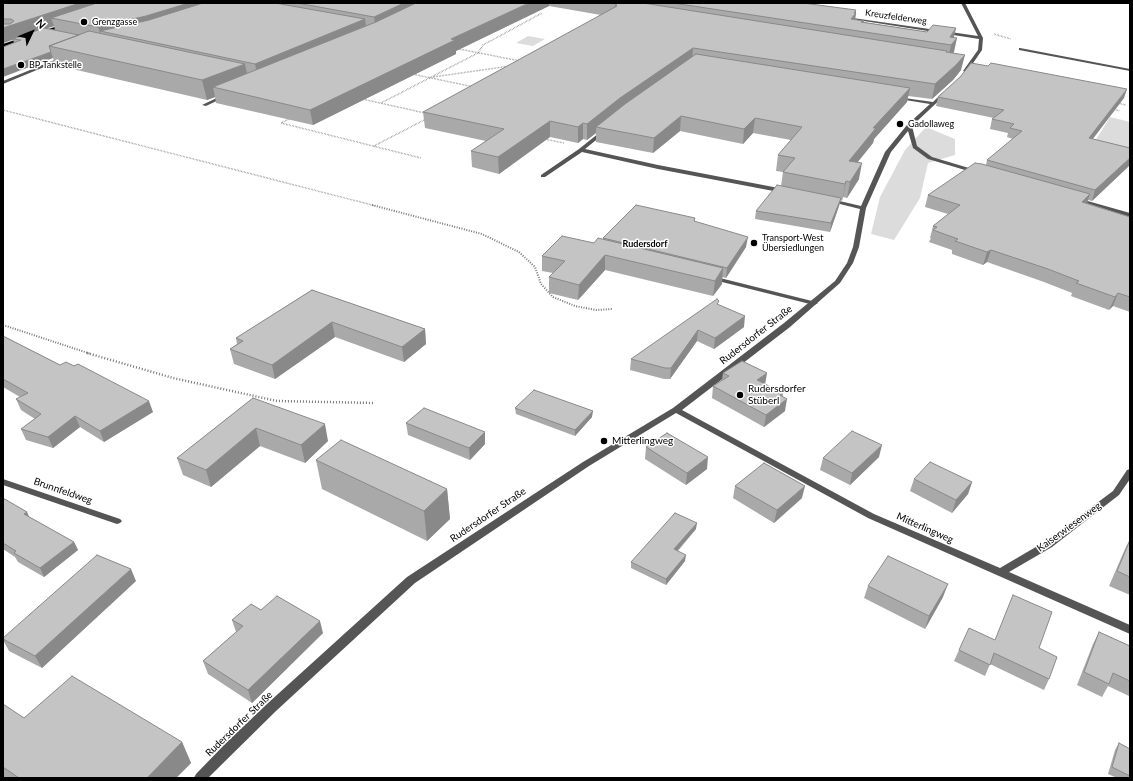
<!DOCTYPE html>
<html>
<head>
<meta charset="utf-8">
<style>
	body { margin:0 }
	#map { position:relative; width:1133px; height:781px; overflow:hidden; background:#fff; font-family:Lato,sans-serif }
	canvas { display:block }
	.frame { position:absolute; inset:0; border:4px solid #000; pointer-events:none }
	.north { position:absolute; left:12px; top:12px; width:40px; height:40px; -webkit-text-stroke:3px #fff; paint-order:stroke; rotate:47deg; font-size:11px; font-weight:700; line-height:16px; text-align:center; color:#000 }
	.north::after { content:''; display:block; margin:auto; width:14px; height:18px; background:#000; clip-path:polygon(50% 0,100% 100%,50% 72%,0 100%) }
</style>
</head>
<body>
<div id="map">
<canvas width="1133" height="781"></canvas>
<div class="frame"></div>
<div class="north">N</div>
</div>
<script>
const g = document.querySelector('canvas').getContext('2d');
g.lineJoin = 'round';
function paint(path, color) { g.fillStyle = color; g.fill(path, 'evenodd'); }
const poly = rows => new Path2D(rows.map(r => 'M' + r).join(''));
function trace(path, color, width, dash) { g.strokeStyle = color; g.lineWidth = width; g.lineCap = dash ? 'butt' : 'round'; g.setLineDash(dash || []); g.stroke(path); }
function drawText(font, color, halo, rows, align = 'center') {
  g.font = font + ' Lato,sans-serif'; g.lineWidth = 3; g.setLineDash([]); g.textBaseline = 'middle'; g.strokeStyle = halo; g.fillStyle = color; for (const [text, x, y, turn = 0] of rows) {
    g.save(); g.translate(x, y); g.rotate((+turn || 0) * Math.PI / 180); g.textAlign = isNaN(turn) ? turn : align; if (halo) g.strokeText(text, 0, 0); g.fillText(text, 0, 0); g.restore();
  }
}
paint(poly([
	[528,36,545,39,533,46,516,43],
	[1110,117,1130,122,1130,152,1094,143],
	[926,127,955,139,955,155,928,163,920,198,894,240,871,234,880,197,905,150]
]), '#dcdcdc');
const primary = poly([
	[64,24,68,25,3,48,3,44,64,24]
]);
trace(primary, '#dbdbdb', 2);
trace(poly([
	[994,34,1011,39],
	[459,49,520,61],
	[412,74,474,87],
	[433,77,510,66],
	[362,99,425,113],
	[381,103,478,53,483,45,542,13],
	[1117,103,1126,105],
	[1113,109,1120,111],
	[3,110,376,206],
	[291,118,281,123,421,158],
	[544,139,564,143],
	[374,146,426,119]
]), '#777', 1.5, [0.5, 1]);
trace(poly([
	[372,205,482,234,519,252,535,267,541,284,553,297,575,306,596,310,612,309],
	[3,325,91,354]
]), '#777', 2, [1, 1.5]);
trace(poly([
	[87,353,173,378,277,401,373,403]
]), '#777', 2.5, [1, 2]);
paint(poly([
	[1020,48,1130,69,1130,71,1019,50,1019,48,1020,48],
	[712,276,816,302,818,303,814,305,710,279,709,278,712,276]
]), '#555');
paint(poly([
	[961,3,965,3,983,38,982,50,967,72,965,72,963,71,978,50,979,39,851,19,853,18,978,36,961,3],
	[62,57,66,58,3,84,3,81,62,57],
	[942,93,946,94,912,126,917,146,932,157,979,171,979,173,975,173,928,159,913,148,908,131,891,152,866,208,859,247,853,263,840,283,790,327,682,410,874,514,1000,568,1046,541,1113,491,1127,470,1130,469,1130,479,1119,495,1052,547,1009,572,1130,625,1130,634,868,518,676,413,589,466,415,583,276,711,208,778,194,778,196,774,225,744,268,703,407,577,583,462,673,408,784,323,835,281,847,263,853,247,860,209,828,201,831,199,861,206,885,152,907,125,930,104,899,99,897,99,897,97,933,102,942,93],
	[223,95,227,96,206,106,202,105,223,95],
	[604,129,606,130,606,132,585,149,658,165,784,189,787,191,784,193,658,169,582,152,545,177,541,177,541,175,579,149,604,129],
	[1077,198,1130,213,1130,217,1075,201,1074,200,1077,198],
	[3,479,120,519,122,521,120,523,117,524,114,523,3,485,3,479]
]), '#555');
paint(primary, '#000');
paint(poly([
	[3,3,803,3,856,13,855,19,863,22,927,32,956,28,953,38,954,52,953,53,961,70,953,80,932,99,908,96,907,102,874,139,873,143,858,162,859,179,847,198,843,197,842,201,841,200,839,206,830,232,755,219,756,211,781,186,783,172,776,171,778,155,791,140,753,133,743,144,680,131,653,153,596,142,596,133,587,140,583,139,578,143,550,137,499,174,472,167,471,151,486,141,425,128,423,112,601,15,549,6,456,51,456,54,313,125,216,103,215,97,207,100,55,65,53,58,14,43,13,39,3,43],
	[54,26,55,30,46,28],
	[938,97,1124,98,1092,139,1130,148,1130,165,1092,201,1088,200,1087,203,1130,217,1130,312,1113,306,1109,310,1071,296,1072,293,1044,282,987,262,983,265,952,254,952,250,929,242,931,238,930,238,933,226,948,214,925,207,928,195,986,165,987,160,1013,139,1007,137,1008,133,990,129,992,119,994,118,936,106],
	[695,218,694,222,746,247,726,278,722,277,722,284,713,296,605,270,578,300,549,293,549,277,553,273,542,271,542,256,594,243,603,240,603,238],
	[312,290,425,329,426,344,404,362,335,337,275,379,234,364,230,349,237,344,236,338],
	[719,305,744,327,714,349,697,341,670,379,664,379,630,370,631,359],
	[3,336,153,412,104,442,80,427,53,448,26,440,21,429,35,419,21,410,16,399,20,397,3,387],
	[723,373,765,384,782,397,785,411,764,427,712,398,713,386,722,380],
	[253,398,328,441,305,463,260,446,211,487,183,475,177,458],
	[515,408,592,417,575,436,516,414],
	[406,423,485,432,485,444,470,460,408,435],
	[646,447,707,469,686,485,645,459],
	[879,457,850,485,820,470,823,458],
	[316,460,447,489,450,519,427,541,322,489],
	[914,479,972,482,968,494,952,513,910,491],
	[735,486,802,498,774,523,733,498],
	[3,499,27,512,29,517,74,542,78,550,44,577,18,562,15,557,3,549],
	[696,529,678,551,685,561,666,585,631,568,631,562],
	[1130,539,1130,595,1109,586,1125,549],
	[136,581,42,668,9,651,3,640,3,638],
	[868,586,943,597,925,629,864,598],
	[261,610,323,633,252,703,208,674,203,661,236,632,232,620],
	[1099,632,1130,646,1130,695,1129,696,1108,686,1102,697,1077,685,1093,644],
	[995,640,1039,648,1049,679,1044,690,990,664,985,676,954,661,959,650],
	[3,704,24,718,182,742,191,763,176,778,3,778],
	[1119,743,1130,749,1130,778,1117,778,1108,774,1115,750]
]), '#a9a9a9');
paint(poly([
	[80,3,122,3,51,18,54,26,3,43,3,28],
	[189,3,230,3,100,31,103,40,102,40,98,27],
	[404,3,432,3,376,30,374,17],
	[529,3,549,3,549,6,456,51,456,54,313,125,310,110,451,39],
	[856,10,856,14,856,13,854,26,851,19,854,13],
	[365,19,367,34,258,79,255,64],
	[956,28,953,41,950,37],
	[957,38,954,52,948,59,951,45],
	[693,48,692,63,596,127,596,133,587,140,587,124,620,98],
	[51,52,53,58,3,77,3,69],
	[965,55,961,70,953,80,932,99,935,84],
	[245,64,249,83,213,87,215,97,207,100,202,80],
	[910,88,907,102,874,139,873,143,846,176,849,161,873,128],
	[1127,89,1124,98,1086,148,1089,138],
	[681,116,680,131,653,153,654,138],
	[755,118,753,133,743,144,744,129],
	[550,121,550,137,499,174,498,157],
	[583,123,583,139,578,143,578,127],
	[1130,158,1130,165,1092,201,1095,190],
	[862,163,859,179,847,198,850,182],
	[846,181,843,197,842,201,845,184],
	[1090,194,1086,206,1082,202],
	[841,198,839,206,830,232,831,223],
	[748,237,746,247,726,278,727,268],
	[991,250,987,262,983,265,987,252],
	[605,255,605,270,578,300,579,285],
	[723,268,722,284,713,296,715,281],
	[1118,293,1113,306,1109,310,1115,297],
	[745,316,744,327,714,349,715,338],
	[332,322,335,337,275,379,272,365],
	[425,329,426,344,404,362,402,347],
	[698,330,697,341,670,379,671,368],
	[767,373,765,385,757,380],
	[783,393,781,403,787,399,785,411,764,427,766,415,780,395],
	[149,401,153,412,104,442,100,431],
	[593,411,592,417,575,436,575,430],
	[75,416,80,427,53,448,48,437],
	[325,424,328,441,305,463,301,445],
	[256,428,260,446,211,487,206,470],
	[485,432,485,444,470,460,469,448],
	[882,445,879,457,850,485,852,473],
	[708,457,707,469,686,485,687,473],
	[972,482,968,494,952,513,956,500],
	[805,486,802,498,774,523,777,510],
	[447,489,450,519,427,541,424,511],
	[27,512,31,521,24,514],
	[697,523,696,529,673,555,674,549],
	[74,542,78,550,44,577,40,568],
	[686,555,685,561,666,585,666,579],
	[131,569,136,581,42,668,35,656],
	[948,584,943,597,925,629,929,616],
	[320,621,323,633,252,703,248,690],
	[182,742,191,763,176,778,147,778]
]), '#898989');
const building = poly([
	[3,3,80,3,3,28,3,24,10,24,14,21,11,19,3,19,3,3],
	[97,3,189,3,146,16,98,27,51,18,97,3],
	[203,3,275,3,365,19,255,64,100,31,149,20,203,3],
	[297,3,404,3,374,17,297,3],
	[416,3,529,3,451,39,455,40,310,110,213,87,376,22,416,3],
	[607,3,643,3,947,51,946,52,965,55,956,65,935,84,693,48,620,98,587,124,583,123,578,127,550,121,498,157,471,151,504,129,423,112,617,6,615,6,617,4,607,3],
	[673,3,803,3,856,10,854,13,856,13,851,19,864,21,861,22,927,32,933,25,956,28,950,37,957,38,951,45,673,3],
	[44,28,79,35,49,46,51,52,3,69,3,47,21,40,13,39,44,28],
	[89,31,245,64,202,80,49,46,89,31],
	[696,54,910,88,873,128,876,128,849,161,862,163,850,182,846,181,845,184,783,172,795,158,778,155,802,127,755,118,744,129,681,116,654,138,596,127,625,104,696,54],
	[971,63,988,66,991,63,1127,89,1089,138,1130,148,1130,158,1095,190,987,160,1022,131,1010,128,1014,124,992,119,1004,110,938,97,961,76,971,63],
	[975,163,982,164,1090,194,1082,202,1130,217,1130,297,1118,293,1115,297,1076,283,1079,281,1048,269,991,250,987,252,955,241,958,239,933,230,937,227,933,226,960,205,928,195,975,163],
	[777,185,841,198,831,223,756,211,777,185],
	[636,205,695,218,694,221,748,237,727,268,603,238,636,205],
	[562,236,594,243,598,238,723,268,715,281,605,255,579,285,549,277,565,261,542,256,562,236],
	[312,290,425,329,402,347,332,322,272,365,230,349,243,341,236,338,312,290],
	[717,299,719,301,717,304,745,316,715,338,698,330,671,368,665,368,631,359,717,299],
	[3,336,60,365,66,362,74,366,78,364,149,401,100,431,75,416,48,437,21,429,41,414,16,399,28,393,3,379,3,336],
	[742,361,767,373,757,380,783,393,780,395,787,399,766,415,713,386,729,376,723,373,742,361],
	[534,390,593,411,575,430,515,408,534,390],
	[253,398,325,424,301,445,256,428,206,470,177,458,253,398],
	[424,408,485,432,469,448,406,423,424,408],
	[852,431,882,445,852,473,823,458,852,431],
	[667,433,708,457,687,473,646,447,667,433],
	[341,440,447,489,424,511,316,460,341,440],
	[930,462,972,482,956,500,914,479,930,462],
	[764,463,805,486,777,510,735,486,764,463],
	[3,498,27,512,24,514,74,542,40,568,14,553,16,551,3,543,3,498],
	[675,513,697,523,674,549,686,555,666,579,631,562,675,513],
	[1130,540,1130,577,1117,571,1130,540],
	[97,555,131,569,35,656,3,639,3,638,97,555],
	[888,556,948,584,929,616,868,586,888,556],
	[1013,595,1052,612,1039,648,1057,657,1049,679,994,653,990,665,959,650,969,628,995,640,1013,595],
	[277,596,320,621,248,690,203,661,243,626,232,620,251,604,261,610,277,596],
	[1099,632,1130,646,1130,681,1113,673,1109,684,1084,672,1099,632],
	[72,676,182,742,147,778,19,778,3,767,3,704,24,718,72,676],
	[1119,743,1130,749,1130,776,1112,767,1119,743]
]);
paint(building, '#c4c4c4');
trace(building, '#898989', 1);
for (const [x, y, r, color] of [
	[84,22,4,"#000"],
	[21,65,4,"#000"],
	[900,124,4,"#000"],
	[754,243,4,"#000"],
	[740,395,4,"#000"],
	[604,441,4,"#000"]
]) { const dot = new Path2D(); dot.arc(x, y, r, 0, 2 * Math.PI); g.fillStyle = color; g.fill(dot); trace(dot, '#fff', 1.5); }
drawText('9px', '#000', '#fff', [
	["Kreuzfelderweg",896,17,8]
]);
drawText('9px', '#000', '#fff', [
	["Grenzgasse",92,22],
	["BP Tankstelle",29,65],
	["Gadollaweg",908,124],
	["Transport-West",762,238],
	["Übersiedlungen",762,248]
], 'left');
drawText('bold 9px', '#000', '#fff', [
	["Rudersdorf",645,244]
]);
drawText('10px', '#000', '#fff', [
	["Rudersdorfer Straße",756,335,-38],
	["Brunnfeldweg",63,491,19],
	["Rudersdorfer Straße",488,515,-34],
	["Kaiserwiesenweg",1069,527,-36],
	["Mitterlingweg",925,528,24],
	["Rudersdorfer Straße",239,724,-44]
]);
drawText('10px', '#000', '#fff', [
	["Rudersdorfer",748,389],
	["Stüberl",748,401],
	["Mitterlingweg",612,441]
], 'left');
</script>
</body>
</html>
